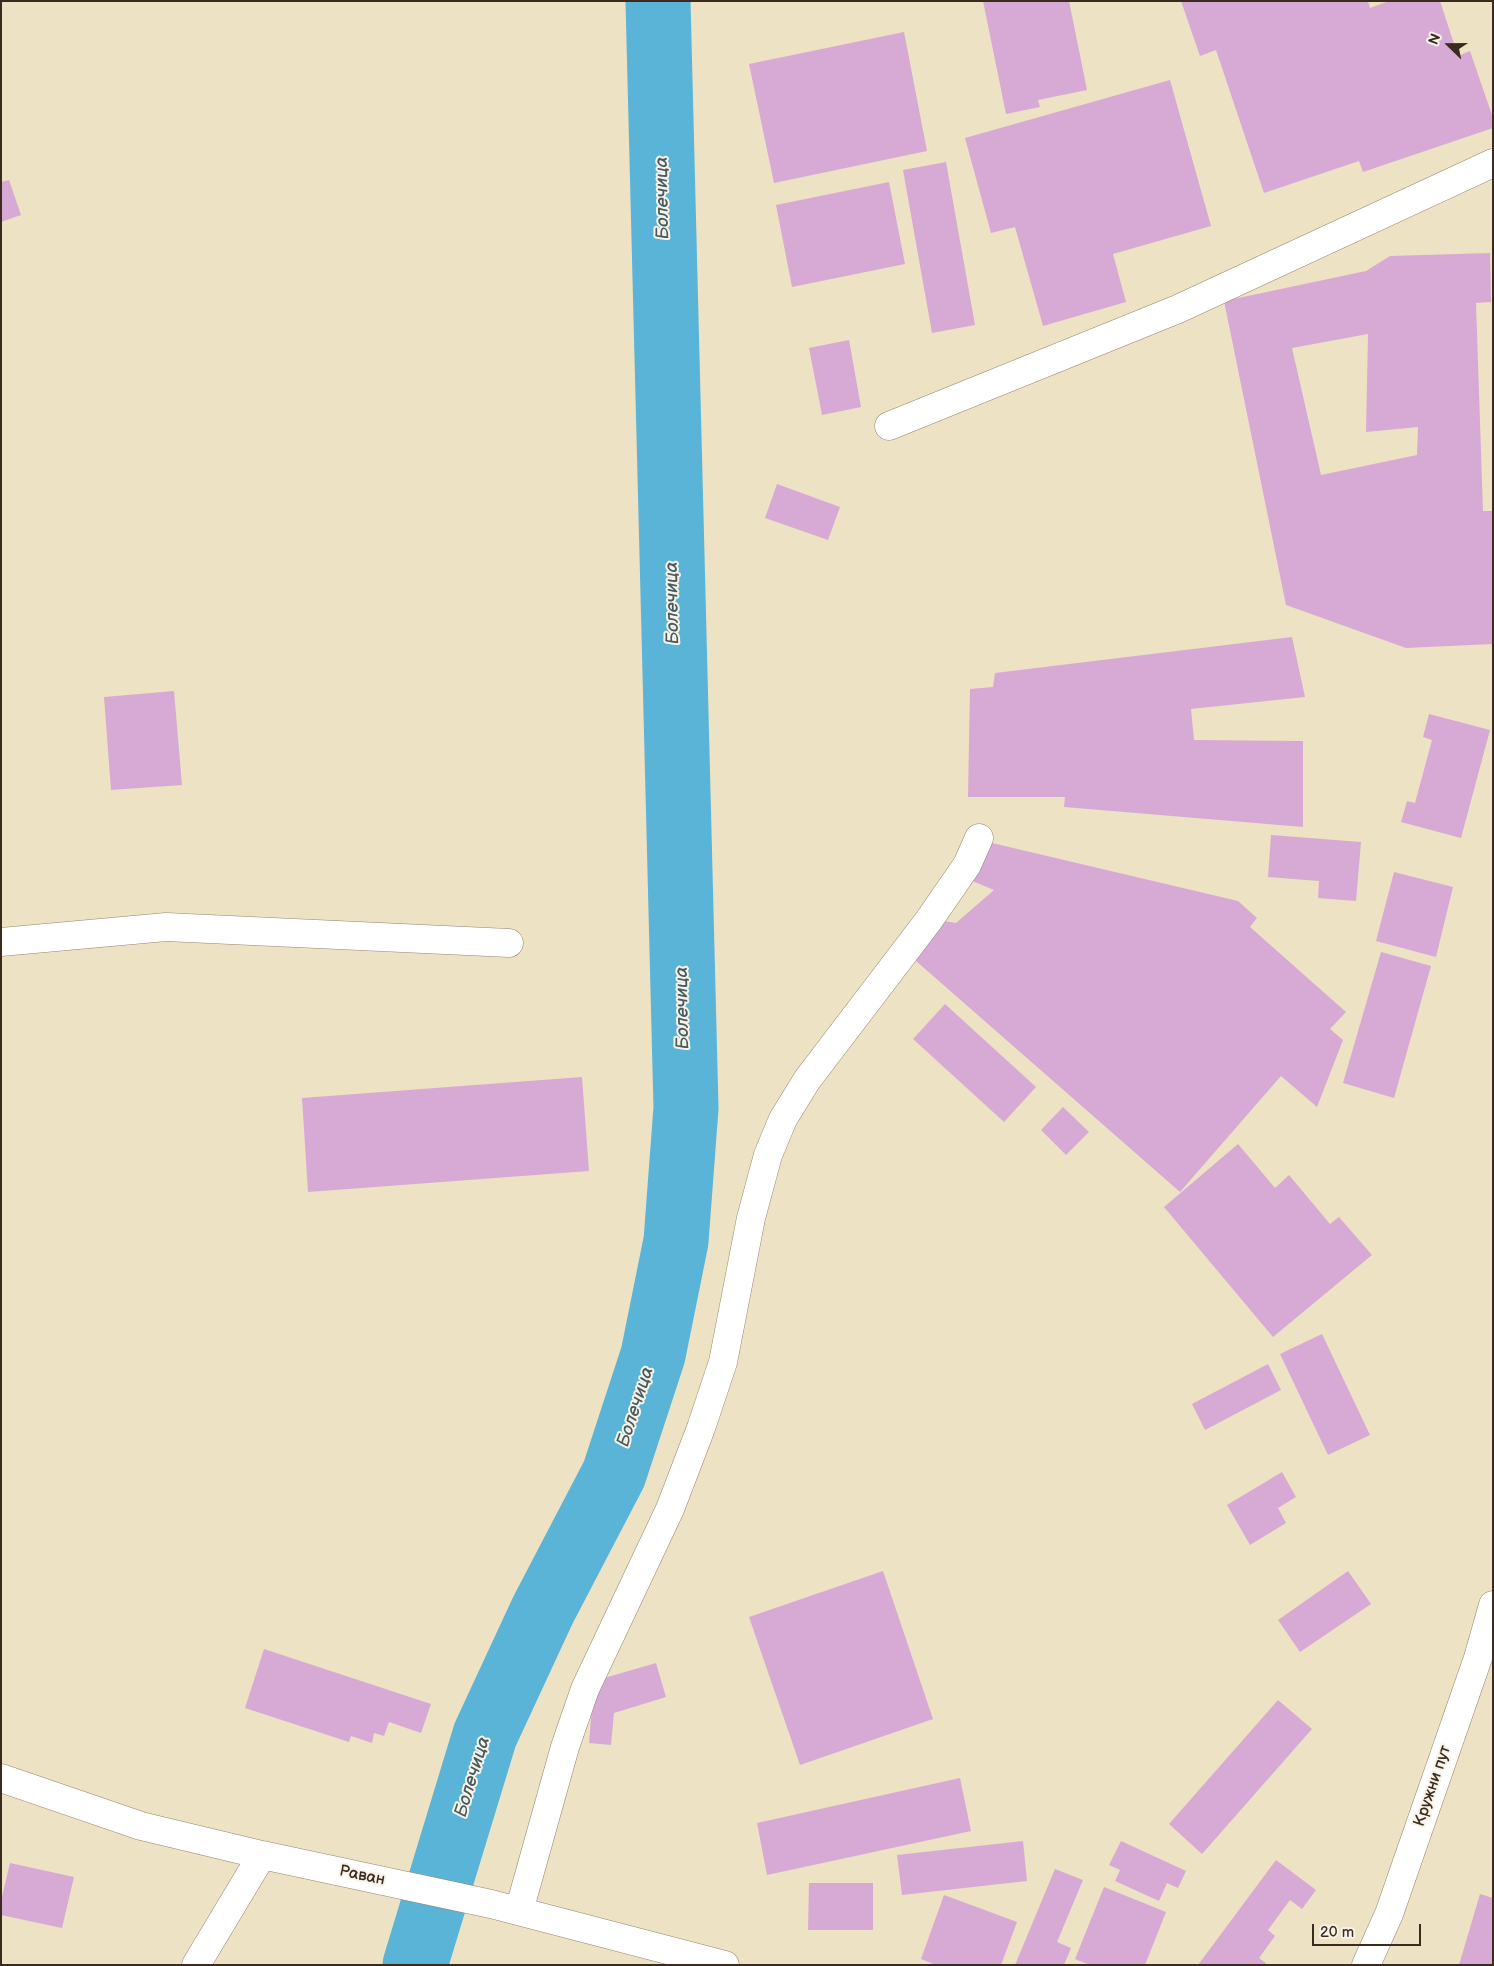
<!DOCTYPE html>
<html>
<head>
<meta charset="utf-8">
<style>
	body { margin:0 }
	#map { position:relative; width:1494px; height:1966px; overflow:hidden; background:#ede2c3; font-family:"Balsamiq Sans",sans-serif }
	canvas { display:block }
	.frame { position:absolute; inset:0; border:2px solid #3b2a1e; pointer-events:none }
	.north { position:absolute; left:1424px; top:20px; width:50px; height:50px; -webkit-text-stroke:4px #f7f3e8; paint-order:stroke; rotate:292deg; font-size:14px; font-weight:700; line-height:20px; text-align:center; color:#3b2a1e }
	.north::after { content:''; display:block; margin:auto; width:18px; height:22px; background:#3b2a1e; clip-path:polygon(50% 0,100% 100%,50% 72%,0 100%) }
	.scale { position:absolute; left:1312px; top:1924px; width:109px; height:22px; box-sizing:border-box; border:2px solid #3b2a1e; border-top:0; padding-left:6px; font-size:15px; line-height:18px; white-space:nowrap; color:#3b2a1e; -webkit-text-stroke:4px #f7f3e8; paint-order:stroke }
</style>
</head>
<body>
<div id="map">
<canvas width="1494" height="1966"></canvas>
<div class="frame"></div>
<div class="north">N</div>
<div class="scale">20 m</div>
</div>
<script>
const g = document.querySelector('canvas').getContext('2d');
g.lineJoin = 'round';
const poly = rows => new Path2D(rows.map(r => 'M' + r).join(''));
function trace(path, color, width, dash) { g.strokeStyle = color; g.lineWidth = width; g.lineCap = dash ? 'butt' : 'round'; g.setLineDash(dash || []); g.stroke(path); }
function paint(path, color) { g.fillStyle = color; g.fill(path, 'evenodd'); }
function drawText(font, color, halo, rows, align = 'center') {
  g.font = font + ' "Balsamiq Sans",sans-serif'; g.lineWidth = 4; g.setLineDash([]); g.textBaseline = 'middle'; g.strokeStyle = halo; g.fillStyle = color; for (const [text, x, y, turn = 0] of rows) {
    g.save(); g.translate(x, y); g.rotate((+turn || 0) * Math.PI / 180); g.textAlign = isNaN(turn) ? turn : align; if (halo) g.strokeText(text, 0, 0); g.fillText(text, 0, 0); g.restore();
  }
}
trace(poly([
	[415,1965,485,1735,543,1610,614,1474,653,1355,676,1241,686,1108,658,1]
]), '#59b4d7', 65);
paint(poly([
	[983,1,1069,1,1087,90,1038,100,1040,107,1006,114],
	[1181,1,1368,1,1370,8,1389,1,1440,1,1458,56,1470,51,1493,118,1493,128,1363,172,1359,161,1264,193,1216,50,1200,56],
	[904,32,927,151,774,183,749,64],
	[1170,80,1211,226,1113,254,1126,302,1043,326,1015,227,991,233,965,138],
	[946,162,975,325,932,333,903,170],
	[9,180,21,215,1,222,1,182],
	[889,182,905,264,792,287,776,205],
	[1490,253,1491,302,1476,303,1483,511,1493,511,1493,644,1406,648,1286,605,1224,301,1366,271,1390,256],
	[1368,334,1366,432,1418,427,1417,455,1321,475,1292,348],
	[849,340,861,407,822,415,809,348],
	[777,484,840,507,828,540,765,518],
	[1292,637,1305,697,1191,709,1194,740,1303,741,1303,827,1064,807,1065,797,968,797,970,689,993,687,995,673],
	[174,691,182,785,111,790,104,697],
	[1429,714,1490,730,1461,838,1401,822,1407,801,1415,803,1432,740,1423,737],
	[1271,835,1361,842,1356,901,1318,898,1319,881,1268,877],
	[992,843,1238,901,1257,918,1250,927,1346,1012,1330,1029,1343,1040,1317,1107,1281,1076,1180,1192,908,954,939,920,956,923,994,890,965,878],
	[1394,872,1453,887,1436,957,1376,941],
	[1381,952,1431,966,1394,1098,1343,1083],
	[945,1004,1036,1087,1004,1122,913,1039],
	[582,1077,589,1171,308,1192,302,1098],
	[1063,1107,1089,1132,1066,1155,1041,1130],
	[1238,1144,1275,1188,1289,1175,1330,1224,1339,1217,1372,1255,1273,1337,1164,1207],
	[1322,1334,1370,1435,1328,1455,1280,1354],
	[1268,1364,1281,1390,1205,1430,1192,1404],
	[1282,1472,1296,1497,1278,1508,1286,1523,1250,1545,1227,1505],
	[883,1571,933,1719,800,1765,749,1617],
	[1348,1571,1371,1604,1300,1652,1278,1620],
	[264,1649,431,1704,421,1733,389,1722,384,1736,374,1733,372,1743,351,1736,349,1742,245,1708],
	[656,1663,666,1697,614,1713,611,1745,589,1743,594,1681],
	[1278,1700,1312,1729,1202,1854,1169,1824],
	[960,1778,971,1831,767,1875,757,1823],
	[1023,1841,1027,1881,902,1895,897,1855],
	[1121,1841,1186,1871,1178,1888,1167,1883,1159,1901,1115,1881,1120,1870,1109,1865],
	[1276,1860,1316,1890,1302,1909,1290,1900,1268,1930,1275,1936,1259,1958,1266,1963,1264,1965,1198,1965],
	[10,1863,74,1877,62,1928,1,1915,1,1901],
	[1055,1869,1083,1880,1057,1942,1071,1948,1064,1965,1015,1965],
	[809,1883,873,1883,873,1930,808,1930],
	[1104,1887,1166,1912,1145,1965,1090,1965,1075,1959],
	[1480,1894,1493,1898,1493,1965,1459,1965],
	[944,1895,1017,1922,1001,1965,936,1965,921,1959]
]), '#d7aad5');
const minor = poly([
	[889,426,1178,309,1493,163],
	[1,942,166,927,509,943],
	[1,1778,141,1826,262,1855,491,1904,725,1965],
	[519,1911,565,1747,585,1689,670,1509,701,1428,723,1362,751,1218,768,1155,783,1119,807,1080,929,920,967,865,979,838],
	[196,1965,262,1855]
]);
const major = poly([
	[1366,1965,1389,1914,1478,1658,1493,1605]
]);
trace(minor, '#948670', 29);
trace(major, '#948670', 29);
trace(minor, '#fff', 28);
trace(major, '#fff', 28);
drawText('16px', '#3b2a1e', '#f7f3e8', [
	["Кружни пут",1433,1786,-71],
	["Раван",362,1876,12]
]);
drawText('italic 18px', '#465a5f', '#f7f3e8', [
	["Болечица",663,198,-91],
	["Болечица",673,603,-91],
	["Болечица",683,1008,-91],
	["Болечица",636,1407,-72],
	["Болечица",473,1777,-73]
]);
</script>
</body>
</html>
